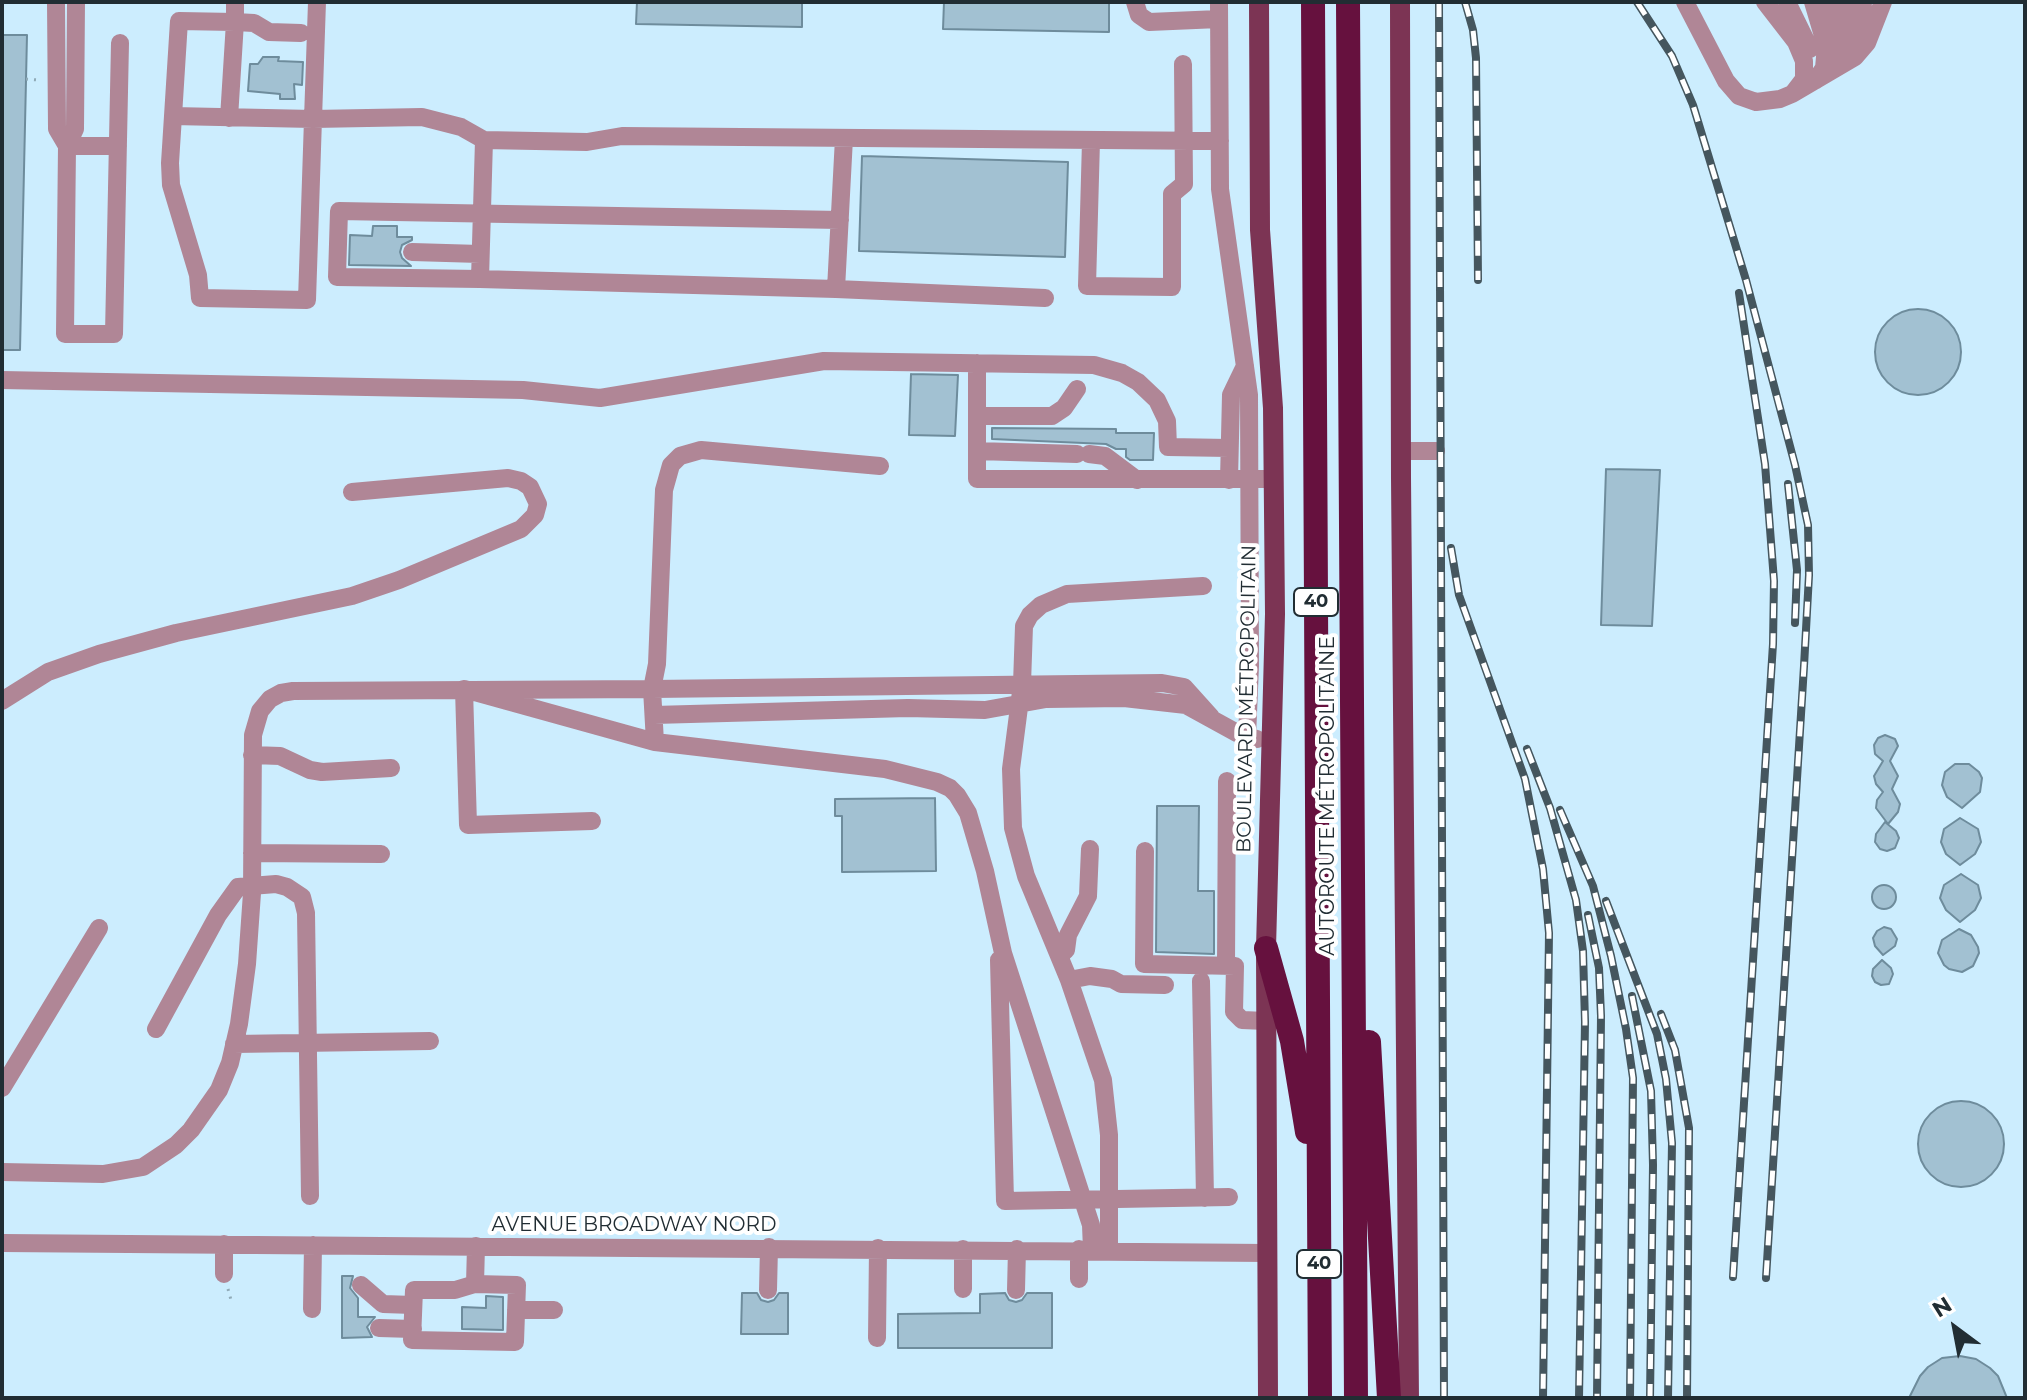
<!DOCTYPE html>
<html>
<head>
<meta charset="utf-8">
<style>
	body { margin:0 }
	#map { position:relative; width:2027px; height:1400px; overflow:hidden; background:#ccedfe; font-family:Montserrat,sans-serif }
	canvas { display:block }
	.frame { position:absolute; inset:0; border:4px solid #212d33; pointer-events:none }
	.north { position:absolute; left:1915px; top:1288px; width:80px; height:80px; -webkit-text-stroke:6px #fff; paint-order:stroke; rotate:328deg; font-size:22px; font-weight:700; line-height:32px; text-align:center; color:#212d33 }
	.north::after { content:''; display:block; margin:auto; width:28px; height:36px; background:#212d33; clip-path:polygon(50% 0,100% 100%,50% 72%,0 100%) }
</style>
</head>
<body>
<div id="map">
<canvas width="2027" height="1400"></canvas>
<div class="frame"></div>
<div class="north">N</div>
</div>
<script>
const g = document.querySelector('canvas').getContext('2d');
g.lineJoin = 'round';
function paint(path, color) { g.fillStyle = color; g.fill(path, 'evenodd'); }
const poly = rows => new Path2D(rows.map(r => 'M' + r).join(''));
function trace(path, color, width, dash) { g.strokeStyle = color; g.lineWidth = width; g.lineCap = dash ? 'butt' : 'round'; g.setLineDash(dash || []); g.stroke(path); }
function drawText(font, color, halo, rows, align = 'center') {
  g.font = font + ' Montserrat,sans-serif'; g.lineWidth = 8; g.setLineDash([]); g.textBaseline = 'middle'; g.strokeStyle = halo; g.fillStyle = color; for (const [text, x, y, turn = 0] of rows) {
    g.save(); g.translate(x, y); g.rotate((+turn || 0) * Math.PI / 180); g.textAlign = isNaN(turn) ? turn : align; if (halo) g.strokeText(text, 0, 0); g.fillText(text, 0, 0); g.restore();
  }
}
const building = poly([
	[637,2,802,2,802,27,636,24,637,2],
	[944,2,1109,2,1109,32,943,29,944,2],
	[2,35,27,35,20,350,2,350,2,35],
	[263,57,279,57,278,61,303,62,302,85,294,84,295,99,280,99,280,94,248,91,250,64,258,64,263,57],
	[862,156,1068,162,1065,257,859,251,862,156],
	[373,226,397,226,397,237,412,237,412,240,402,245,400,252,402,258,411,266,349,265,350,235,372,236,373,226],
	'1875 352a43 43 0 1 1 86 0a43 43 0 1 1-86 0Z',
	[911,374,958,375,955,436,909,435,911,374],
	[992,428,1116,429,1116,433,1154,433,1153,460,1130,460,1126,457,1126,449,1116,449,1106,444,992,439,992,428],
	[1606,469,1660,470,1652,626,1601,625,1606,469],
	[1885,735,1895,739,1898,746,1890,761,1898,776,1892,789,1900,804,1898,812,1888,824,1876,808,1877,800,1883,792,1876,784,1874,776,1883,761,1875,754,1874,745,1878,738,1885,735],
	[1955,764,1969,764,1979,772,1982,778,1980,792,1962,808,1947,797,1942,785,1945,772,1955,764],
	[935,798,936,871,842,872,842,816,835,816,835,799,935,798],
	[1157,806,1199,806,1198,891,1214,891,1214,954,1156,952,1157,806],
	[1960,818,1978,829,1981,842,1975,854,1960,865,1946,854,1941,842,1944,829,1960,818],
	[1885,822,1896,831,1899,838,1895,848,1887,851,1880,849,1875,842,1876,834,1885,822],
	[1961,874,1978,885,1981,898,1975,910,1960,922,1946,910,1940,898,1944,885,1961,874],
	'1872 897a12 12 0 1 1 24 0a12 12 0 1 1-24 0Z',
	[1884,927,1891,929,1897,939,1895,946,1883,955,1875,946,1873,938,1877,931,1884,927],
	[1959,929,1971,935,1978,947,1979,953,1973,966,1962,972,1949,969,1944,965,1938,953,1942,940,1959,929],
	[1882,960,1891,968,1893,974,1889,984,1881,985,1875,982,1872,976,1873,969,1882,960],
	'1918 1144a43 43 0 1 1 86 0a43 43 0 1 1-86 0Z',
	[342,1276,353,1276,350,1288,358,1298,358,1317,375,1317,367,1327,372,1337,342,1338,342,1276],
	[742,1293,757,1293,761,1300,768,1302,774,1300,779,1293,788,1293,788,1334,741,1334,742,1293],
	[1005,1293,1009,1300,1016,1302,1022,1300,1027,1293,1052,1293,1052,1348,898,1348,898,1314,980,1313,980,1294,1005,1293],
	[486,1296,503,1297,503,1330,462,1329,462,1307,486,1308,486,1296],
	[1960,1356,1976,1359,1990,1368,1998,1376,2007,1398,1909,1398,1920,1376,1928,1367,1942,1358,1960,1356]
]);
paint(building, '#a2c1d2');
trace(building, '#6e8c9c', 2);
trace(poly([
	[26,79,38,80],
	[228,1289,231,1300]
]), '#90aab7', 3, [2, 6]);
trace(poly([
	[56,2,57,129,67,146],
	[76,2,75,129,67,146,65,334,114,334,120,43],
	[235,2,235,22,254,23,269,32,301,33],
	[317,2,313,119,307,300,200,298,198,275,171,185,170,163,173,116,313,119,422,117,461,127,484,140,587,142,622,136,1220,141],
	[1135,2,1139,15,1149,22,1219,19],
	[1219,2,1220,189,1249,395,1250,666,1247,737],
	[1685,2,1726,81,1739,96,1756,102,1780,99,1792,94,1855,57,1867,43,1883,2],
	[1765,2,1796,42,1804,61,1804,79,1794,92],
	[1787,2,1810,49],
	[1813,2,1826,46,1824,68,1815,81],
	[1847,2,1848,47],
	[1858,47,1861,38,1863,2],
	[1827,73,1836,62,1839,47,1831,2],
	[173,116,179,21,235,22,229,118],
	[844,138,836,289,1045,298],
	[484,140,480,279,836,289],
	[1091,141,1087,286,1172,287,1172,194,1184,184,1183,64],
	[67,146,118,146],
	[412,252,480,254],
	[480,279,337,277,339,211,840,220],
	[977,363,977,479,1274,479],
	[2,380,523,390,600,398,824,361,1094,365,1122,373,1138,382,1157,400,1167,421,1168,447,1229,448],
	[977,416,1052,416,1064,408,1077,389],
	[977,451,1077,454],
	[1401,451,1436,451],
	[1089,454,1105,456,1137,480],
	[1229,480,1231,395,1245,366],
	[2,701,48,672,99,654,176,633,352,596,399,580,521,529,535,515,538,504,530,487,521,481,508,478,352,492],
	[654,715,908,708,985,710,1046,699,1124,698,1186,705,1237,733,1257,739],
	[252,755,280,756,310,770,322,772,391,768],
	[592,821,468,825,464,689,655,742],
	[1145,851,1144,964,1235,966,1234,1012,1242,1020,1266,1021],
	[252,853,381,854],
	[1059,956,1066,950,1068,935,1088,896,1090,849],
	[999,960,1005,1201,1229,1197],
	[1226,965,1227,781],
	[1069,980,1090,976,1112,979,1121,984,1165,985],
	[1201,981,1205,1198],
	[156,1029,218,915,238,887,276,884,287,887,302,897,306,913,310,1196],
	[234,1044,430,1041],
	[2,1088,99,928],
	[2,1172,103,1174,143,1167,176,1145,191,1130,219,1090,230,1063,239,1024,247,964,252,893,253,735,260,711,270,699,281,693,293,691,652,689,657,664,664,490,671,465,680,456,701,450,880,466],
	[2,1243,1267,1253],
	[224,1244,224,1274],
	[963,1249,963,1289],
	[1079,1249,1079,1279],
	[1092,1250,1091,1225,1003,953,985,871,968,813,957,795,950,788,937,782,885,769,655,742,652,689,1162,683,1184,687,1211,717],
	[1109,1250,1109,1135,1103,1080,1069,980,1026,876,1013,828,1011,769,1022,684,1024,626,1030,615,1041,605,1067,594,1203,586],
	[475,1284,517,1285,515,1342,412,1340,414,1290,455,1290,475,1284],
	[475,1284,476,1246],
	[361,1285,383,1304,413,1305],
	[768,1290,769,1247],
	[1016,1290,1017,1249],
	[312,1309,313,1245],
	[516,1310,554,1310],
	[379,1328,413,1329],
	[877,1338,878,1248]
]), '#b08696', 18);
trace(poly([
	[1259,2,1260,230,1273,408,1275,614,1266,948,1268,1398],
	[1400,2,1401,478,1409,1398]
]), '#7c3454', 20);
trace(poly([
	[1313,2,1320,1398],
	[1348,2,1356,1398],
	[1266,948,1292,1041,1307,1132],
	[1369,1042,1389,1398]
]), '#66113e', 24);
const rail = poly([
	[1439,2,1444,1398],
	[1465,2,1473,30,1476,58,1478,280],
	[1637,2,1672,56,1693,105,1746,280,1795,465,1808,525,1809,575,1804,666,1766,1278],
	[1788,484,1797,570,1795,623],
	[1451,548,1459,595,1525,779,1543,869,1549,933,1543,1398],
	[1527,749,1550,808,1576,900,1583,951,1585,1022,1579,1398],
	[1560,810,1593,886,1611,956,1626,1029,1633,1078,1630,1398],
	[1606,901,1657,1034,1666,1079,1672,1143,1668,1398],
	[1588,915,1599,968,1601,1016,1597,1398],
	[1632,996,1651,1091,1653,1165,1650,1398],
	[1661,1014,1675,1050,1689,1128,1687,1398],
	[1733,1277,1773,644,1774,581,1765,464,1739,293]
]);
trace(rail, '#45565e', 8);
trace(rail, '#fff', 5, [15]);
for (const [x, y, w] of [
	[1316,602,44],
	[1319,1264,44]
]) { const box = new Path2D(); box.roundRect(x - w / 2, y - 14, w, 28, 6); g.fillStyle = '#fff'; g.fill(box); trace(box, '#212d33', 2); }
drawText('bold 18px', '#212d33', null, [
	["40",1316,602],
	["40",1319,1264]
]);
drawText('20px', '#212d33', '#fff', [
	["BOULEVARD MÉTROPOLITAIN",1247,699,-89],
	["AUTOROUTE MÉTROPOLITAINE",1328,796,-90],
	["AVENUE BROADWAY NORD",634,1225]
]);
</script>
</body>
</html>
